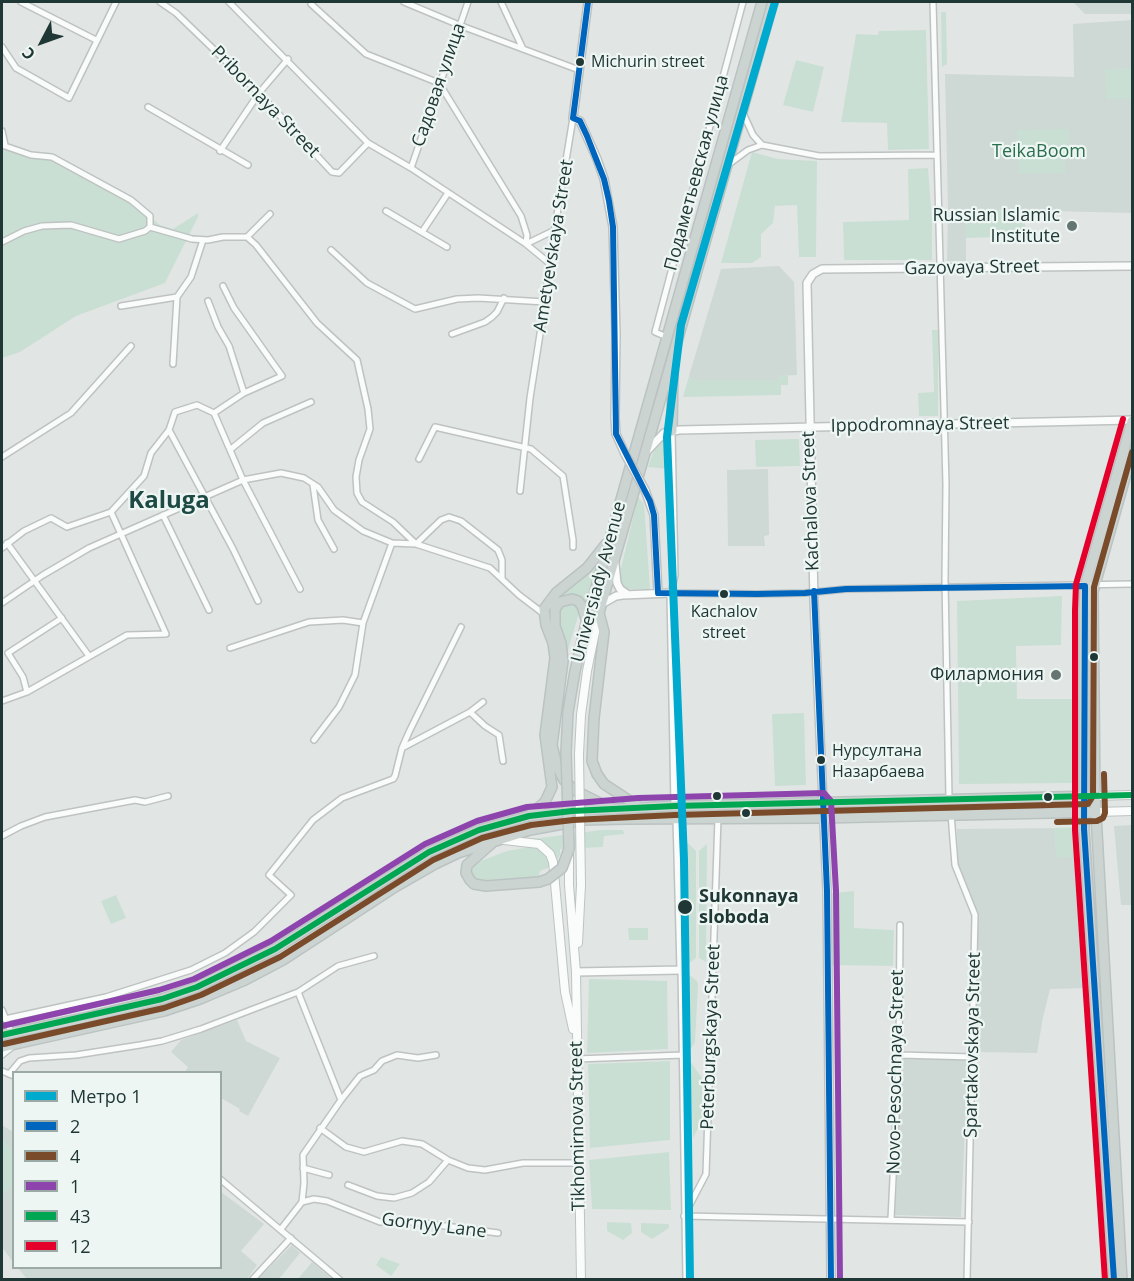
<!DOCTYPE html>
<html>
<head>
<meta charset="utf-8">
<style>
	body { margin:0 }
	#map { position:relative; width:1134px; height:1281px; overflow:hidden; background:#e1e6e5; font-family:"Open Sans",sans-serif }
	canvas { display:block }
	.frame { position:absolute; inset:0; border:3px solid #203835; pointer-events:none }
	.legend { position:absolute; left:12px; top:1071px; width:210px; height:198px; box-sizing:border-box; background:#eef6f3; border:2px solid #9caaa7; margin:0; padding:8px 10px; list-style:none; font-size:18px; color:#203835 }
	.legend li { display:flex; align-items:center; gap:12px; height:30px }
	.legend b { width:30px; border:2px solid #9caaa7 }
	.north { position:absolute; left:12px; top:12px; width:60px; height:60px; -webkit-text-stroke:4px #eef6f3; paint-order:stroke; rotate:229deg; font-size:16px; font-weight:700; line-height:24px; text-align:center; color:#203835 }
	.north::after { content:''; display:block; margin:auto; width:21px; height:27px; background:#203835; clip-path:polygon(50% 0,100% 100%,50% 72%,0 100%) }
</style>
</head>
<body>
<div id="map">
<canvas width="1134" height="1281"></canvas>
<div class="frame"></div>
<ul class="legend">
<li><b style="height:8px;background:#00a9ce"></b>Метро 1</li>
<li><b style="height:8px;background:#0065bd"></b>2</li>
<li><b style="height:8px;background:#7a4b2a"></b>4</li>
<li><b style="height:8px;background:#8e44ad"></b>1</li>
<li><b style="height:8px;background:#00a651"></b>43</li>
<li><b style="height:8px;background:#e4002b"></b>12</li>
</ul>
<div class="north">С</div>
</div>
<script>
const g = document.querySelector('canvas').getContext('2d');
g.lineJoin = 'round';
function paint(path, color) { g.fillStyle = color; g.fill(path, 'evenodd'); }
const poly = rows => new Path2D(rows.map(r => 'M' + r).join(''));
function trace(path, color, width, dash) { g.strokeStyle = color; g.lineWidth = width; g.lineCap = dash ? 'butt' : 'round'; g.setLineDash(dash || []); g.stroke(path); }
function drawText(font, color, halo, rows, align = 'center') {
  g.font = font + ' "Open Sans",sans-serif'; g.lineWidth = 4.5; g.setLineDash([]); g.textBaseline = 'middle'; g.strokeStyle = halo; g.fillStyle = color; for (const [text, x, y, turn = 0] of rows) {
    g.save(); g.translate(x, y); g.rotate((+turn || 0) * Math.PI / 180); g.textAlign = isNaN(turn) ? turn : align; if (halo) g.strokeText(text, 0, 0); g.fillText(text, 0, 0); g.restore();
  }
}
paint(poly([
	[1073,2,1132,3,1132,14,1085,14],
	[1132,20,1132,213,1008,210,970,212,970,223,966,224,966,261,947,261,948,209,945,74,1074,77,1073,24],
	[779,266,794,282,797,375,779,376,778,380,692,380,689,376,721,269],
	[768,469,769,535,764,536,765,546,728,546,727,470],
	[1132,825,1132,905,1121,905,1114,826],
	[1073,828,1088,988,1050,989,1043,1017,1037,1053,975,1052,977,910,958,865,957,829],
	[237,1020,246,1041,280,1058,248,1116,239,1111,240,1109,221,1098,220,1072,185,1072,188,1067,171,1052,181,1040],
	[903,1059,968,1060,961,1217,895,1215],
	[2,1125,13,1132,13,1262,2,1247],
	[221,1192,264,1224,241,1251,257,1265,247,1279,27,1279,18,1268,220,1268],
	[292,1245,300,1253,279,1279,258,1279],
	[312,1262,332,1279,298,1279]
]), '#ced8d5');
paint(poly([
	[941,12,946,12,947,64,942,67],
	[926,30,929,149,888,150,887,123,841,122,856,34,878,35,879,31],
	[796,60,824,67,813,112,783,105],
	[1132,68,1132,99,1106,99,1105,69],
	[2,126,8,147,19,151,52,157,131,200,160,225,173,229,198,213,198,217,165,283,76,316,20,352,2,358],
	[1069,129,1070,154,1062,154,1063,161,1065,161,1065,173,1018,174,1017,130],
	[752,152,778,159,817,161,816,257,799,257,797,205,775,206,773,223,761,234,761,257,752,263,721,263],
	[928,168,932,221,932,260,844,260,843,222,909,220,908,169],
	[1008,210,1008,220,1025,220,1025,236,966,238,966,223,970,223,970,212],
	[932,330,938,330,938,416,919,416,918,393,934,392],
	[788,375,788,385,781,385,781,395,683,397,689,376,692,380,778,380,779,376],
	[668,434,668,469,648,467,657,442],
	[799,439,800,466,756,467,755,440],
	[638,497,644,504,650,589,625,589,618,581],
	[602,557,586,608,578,596,570,594,554,600,580,579],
	[1062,596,1061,645,1016,646,1017,699,1072,699,1073,783,959,784,957,601],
	[572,602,579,607,579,613,565,660,557,617,557,610,562,604],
	[804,713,806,785,775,786,772,714],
	[1079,827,1079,844,1076,852,1071,857,1056,858,1054,828],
	[601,830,623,830,624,834,604,836,603,847,560,849,560,855,555,863,545,844,533,839],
	[686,841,696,851,696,958,688,964],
	[707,844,706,962,699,958,699,851],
	[529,847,537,849,539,847,549,861,550,867,540,871,538,879,484,884,469,877,470,865,507,851],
	[854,891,854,928,894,930,893,966,832,965,831,893],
	[116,895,126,918,111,924,101,901],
	[628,928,648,928,648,940,629,940],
	[688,974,697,981,698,985,695,1042,690,1050],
	[589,979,667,981,668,1049,587,1053],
	[670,1061,670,1140,590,1148,588,1064],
	[690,1061,702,1078,702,1121,693,1138],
	[2,1138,13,1151,13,1185,4,1194,2,1191],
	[669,1152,671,1210,592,1209,589,1160],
	[607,1222,631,1223,632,1233,623,1240,607,1231],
	[641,1223,669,1224,669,1228,652,1239,641,1232],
	[381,1257,400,1264,391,1276,376,1265]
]), '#cadfd3');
const minor = poly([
	[21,2,96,40],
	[160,2,176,13,259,93,332,172,339,173,368,143],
	[229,2,368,143,411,168,526,244,549,263],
	[312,2,311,4,366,54,439,83,521,216,527,235,526,244,555,230],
	[404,2,459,25,579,70],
	[501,2,523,49],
	[933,2,946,484,945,580,949,799],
	[2,47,16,68,69,98,116,2],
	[148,107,248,165],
	[743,113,753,135,762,145],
	[2,131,5,145],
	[2,145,31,155,52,157,131,200,150,216,150,227],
	[220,151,259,93,288,59],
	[729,164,748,150,762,145,819,156,936,155],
	[411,168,468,2],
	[386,211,447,247],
	[422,232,448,193],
	[247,237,270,214],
	[2,242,24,231,42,226,71,225,119,239,145,231,150,227,192,239,208,240,223,237,247,237,256,245,317,323,357,360,368,409,370,429,359,460,356,477,357,493,362,502,393,522,416,544,441,520,449,517,461,521,498,550,502,560,502,578],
	[331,250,367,283,415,309,457,299,478,298,545,302],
	[177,297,191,277,203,240],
	[208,301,218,327,229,346,244,393],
	[121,306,177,297],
	[452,334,485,322,492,317,497,312,504,298],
	[667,337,655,332,743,2],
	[173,364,177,297],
	[214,413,243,480,300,589],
	[214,413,244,393,282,376,234,308,223,286],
	[169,430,233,549,258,601],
	[672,431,675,575,671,593,757,594,805,593,846,589,1132,584],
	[231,449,263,423,311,402],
	[2,457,71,413,131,346],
	[419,459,435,427,531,449,563,476,573,540,573,547],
	[313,485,318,520,334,549],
	[520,491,530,398,545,302,549,263,573,118],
	[163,515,209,610],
	[7,543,89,656],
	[2,548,24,531,51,518,67,527,111,512,144,476,151,453,169,430,175,412,197,405,214,413],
	[2,603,43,575,89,548,243,480,281,473,304,478,318,487,334,510,363,531,392,543,416,544,490,568,519,595,544,614],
	[230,648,309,622,343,620,363,623],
	[27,692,23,677,8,653,62,618],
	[2,701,27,692,127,635,166,634,111,512],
	[470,712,485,726,499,735,503,761],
	[314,740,339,707,355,675,363,623,392,543],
	[402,748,470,712,483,702],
	[951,814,955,865,975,915,967,1280],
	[2,836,21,826,45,817,135,800,145,802,168,796],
	[681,970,686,1280],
	[298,992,341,1100],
	[2,1010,11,1032],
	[5,1019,106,997,191,970,225,953,254,932,291,895,269,875,313,820,342,798,393,779,395,776,402,748,409,732,461,627],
	[2,1055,12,1047],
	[899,1055,973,1057],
	[577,1059,683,1055],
	[2,1071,14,1076],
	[9,1074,20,1061,29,1058,76,1055,140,1045,162,1041,201,1029,298,992,338,966,374,956],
	[320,1128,346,1147,364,1152,402,1141,422,1144,448,1160,468,1168,485,1170,523,1163,579,1163],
	[303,1168,329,1175],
	[220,1179,340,1280],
	[348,1185,377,1196,394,1198,412,1193,429,1182,448,1160],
	[302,1202,314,1199,327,1201,380,1222,415,1222,498,1233],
	[684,1216,706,1174,718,818],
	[684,1216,969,1222],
	[891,1219,899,1055,900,925],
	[281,1229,302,1202,304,1183,303,1155,341,1100,360,1076,374,1070,382,1061,397,1055,418,1058,436,1055],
	[252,1280,291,1238]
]);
const tertiary = poly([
	[588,2,573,118,580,121,597,159,604,179,613,227,616,334,615,418,616,434,625,454],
	[646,452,664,433,679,430,1132,420],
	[645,490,654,515,658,593],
	[615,564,617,583,620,589,627,594],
	[600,605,616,596,623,595,671,593,675,806],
	[576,972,681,970,677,818],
	[831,1280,827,891,814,601,807,283,813,274,822,269,1132,266]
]);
const secondary = poly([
	[581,715,587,671,599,613],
	[1095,796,1132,795],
	[1096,812,1132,811],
	[504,840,539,844,550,854,553,862,565,992,573,1029],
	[569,853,569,885,576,972,581,1280],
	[578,943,581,885]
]);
const primary = poly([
	[672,431,673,367],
	[586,619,582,606,578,601,572,599,560,602,555,609,555,626,561,643,563,661,552,745,557,766,564,780,574,790,610,808],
	[568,712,575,671,586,623,762,2],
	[639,807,604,784,597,774,592,761,594,718,604,632,599,613,673,356,773,2],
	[529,816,545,802,552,787,545,735,555,658,553,643,546,625,544,609,556,593,587,568,606,544],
	[492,843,467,865,466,873,470,880,474,884,486,886,539,882],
	[2,1035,84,1018,162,999,197,987,275,949,429,852,479,830,529,816,572,811,675,806,1095,796],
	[2,1047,164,1011,200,999,245,980,283,960,395,887,435,864,458,853,530,830,585,820,626,819,823,818,1096,812],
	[1114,1280,1084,829,1084,610,1085,586,1132,421],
	[1122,1280,1095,796,1093,592,1132,453]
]);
trace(minor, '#bec3c2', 8);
trace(tertiary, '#bec3c2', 10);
trace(secondary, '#bdc4c2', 10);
trace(primary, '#bbc3c2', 12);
trace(minor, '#fafbfb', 5);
trace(tertiary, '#fafbfb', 7);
trace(secondary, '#fafbfb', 8);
trace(primary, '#ccd4d2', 9);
const tertiaryBridge = poly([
	[625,454,645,490]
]);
const secondaryBridge = poly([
	[581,715,579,754,581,885]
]);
const primaryBridge = poly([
	[539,882,548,879,562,868,569,849,566,752,568,712]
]);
trace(tertiaryBridge, '#bec3c2', 10, []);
trace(secondaryBridge, '#bdc4c2', 10, []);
trace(primaryBridge, '#bbc3c2', 12, []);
trace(tertiaryBridge, '#fafbfb', 7);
trace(secondaryBridge, '#fafbfb', 8);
trace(primaryBridge, '#ccd4d2', 9);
trace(poly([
	[573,118,580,121,587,136,604,179,609,201,613,227,616,434,650,501,654,515,658,593],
	[573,118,588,2],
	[814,591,827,891,831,1280],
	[658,593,757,594,805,593,846,589,1085,586,1084,829,1114,1280]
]), '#0065bd', 6);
trace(poly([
	[1057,822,1097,821,1103,818,1105,813,1104,774],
	[4,1044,164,1008,201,995,280,957,433,860,482,838,531,825,573,820,675,815,1088,804,1093,796,1094,587,1132,452]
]), '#7a4b2a', 6);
trace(poly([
	[2,1026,159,990,194,979,271,941,425,844,477,821,527,807,638,798,824,793,831,801,836,891,840,1280]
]), '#8e44ad', 6);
trace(poly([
	[2,1035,162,999,197,987,275,949,429,852,479,830,529,816,572,811,675,806,1132,795]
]), '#00a651', 6);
trace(poly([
	[1105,1280,1075,830,1075,610,1076,584,1123,419]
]), '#e4002b', 6);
trace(poly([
	[690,1280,684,860,667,437,681,325,775,2]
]), '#00a9ce', 8);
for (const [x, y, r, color] of [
	[580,62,5,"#203835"],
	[1072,226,6,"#647573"],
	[724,594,5,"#203835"],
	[1094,657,5,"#203835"],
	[1056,675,6,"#647573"],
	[821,760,5,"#203835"],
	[717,796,5,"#203835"],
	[1048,797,5,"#203835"],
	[746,813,5,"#203835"],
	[685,907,8,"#203835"]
]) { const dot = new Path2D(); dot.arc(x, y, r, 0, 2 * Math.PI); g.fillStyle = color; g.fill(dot); trace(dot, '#eef6f3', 2); }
drawText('16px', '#203835', '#eef6f3', [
	["Michurin street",591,62],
	["Kachalov",724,612,"center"],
	["street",724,633,"center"],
	["Нурсултана",832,751],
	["Назарбаева",832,772]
], 'left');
drawText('18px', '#203835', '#eef6f3', [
	["Садовая улица",439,85,-71],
	["Pribornaya Street",265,102,46],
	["Подаметьевская улица",697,173,-75],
	["Ametyevskaya Street",554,246,-81],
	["Gazovaya Street",972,268,-1],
	["Ippodromnaya Street",920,425,-1],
	["Kachalova Street",811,501,-92],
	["Universiady Avenue",599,582,-75],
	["Peterburgskaya Street",711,1037,-88],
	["Spartakovskaya Street",973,1045,-89],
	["Novo-Pesochnaya Street",896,1072,-89],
	["Tikhomirnova Street",578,1126,-91],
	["Gornyy Lane",434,1226,7]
]);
drawText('18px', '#2b6e4e', '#eef6f3', [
	["TeikaBoom",1039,152]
]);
drawText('18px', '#203835', '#eef6f3', [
	["Russian Islamic",1060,216],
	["Institute",1060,237],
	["Филармония",1044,675]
], 'right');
drawText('bold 18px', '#203835', '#eef6f3', [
	["Sukonnaya",699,897],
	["sloboda",699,918]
], 'left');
drawText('bold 24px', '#1d4a44', '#eef6f3', [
	["Kaluga",169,501]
]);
</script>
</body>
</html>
